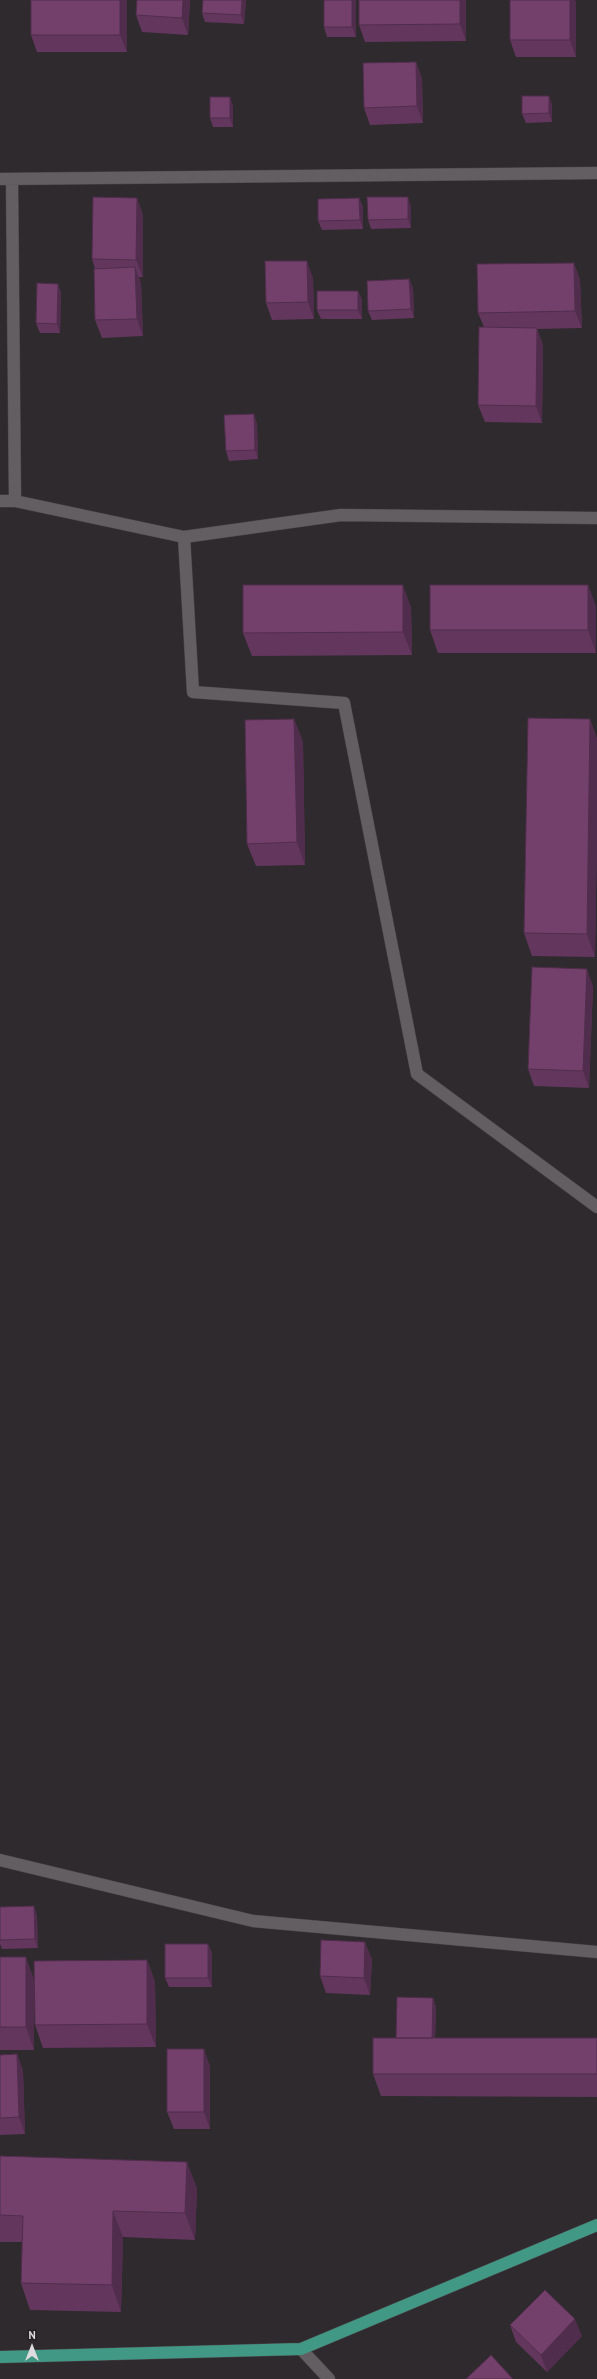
<!DOCTYPE html>
<html>
<head>
<meta charset="utf-8">
<style>
	body { margin:0 }
	#map { position:relative; width:597px; height:2379px; overflow:hidden; background:#2e2a2d; font-family:"PT Sans",sans-serif }
	canvas { display:block }
	.north { position:absolute; left:12px; top:2327px; width:40px; height:40px; -webkit-text-stroke:3px #242023; paint-order:stroke; rotate:0deg; font-size:11px; font-weight:700; line-height:16px; text-align:center; color:#dedbde }
	.north::after { content:''; display:block; margin:auto; width:14px; height:18px; background:#dedbde; clip-path:polygon(50% 0,100% 100%,50% 72%,0 100%) }
</style>
</head>
<body>
<div id="map">
<canvas width="597" height="2379"></canvas>
<div class="north">N</div>
</div>
<script>
const g = document.querySelector('canvas').getContext('2d');
g.lineJoin = 'round';
const poly = rows => new Path2D(rows.map(r => 'M' + r).join(''));
function trace(path, color, width, dash) { g.strokeStyle = color; g.lineWidth = width; g.lineCap = dash ? 'butt' : 'round'; g.setLineDash(dash || []); g.stroke(path); }
function paint(path, color) { g.fillStyle = color; g.fill(path, 'evenodd'); }
const minor = poly([
	[0,179,597,173],
	[12,180,15,501],
	[0,501,15,501,184,537,341,515,597,518],
	[184,537,193,692,344,703,417,1074,597,1207],
	[0,1860,253,1921,597,1952],
	[301,2349,329,2379]
]);
const major = poly([
	[0,2357,301,2349,597,2225]
]);
trace(minor, '#4a464a', 13);
trace(major, '#4a464a', 13);
trace(minor, '#635e62', 12);
trace(major, '#419885', 12);
paint(poly([
	[127,0,127,52,37,52,31,35],
	[190,0,188,35,142,32,136,15],
	[203,0,246,0,244,24,205,22,202,13],
	[356,0,356,37,327,37,324,27],
	[466,0,466,41,365,42,359,25],
	[510,0,575,0,576,4,576,57,516,57,510,40],
	[416,62,422,79,423,123,370,125,364,108],
	[549,96,552,105,552,122,526,123,522,114],
	[230,97,233,107,233,127,213,127,210,118],
	[137,198,143,215,143,277,139,277,141,284,143,336,102,338,95,320,95,269,92,259],
	[359,198,363,207,363,229,322,230,318,221],
	[411,206,411,228,371,229,368,220],
	[574,263,580,280,582,328,537,329,543,345,542,423,485,422,478,405,484,327,478,313],
	[313,278,314,319,272,320,266,303],
	[409,279,413,288,414,318,372,320,368,311],
	[58,284,61,293,60,333,40,333,36,323],
	[358,291,362,300,362,319,321,319,317,310],
	[257,423,258,459,229,461,226,451],
	[588,585,596,607,596,653,438,653,430,630],
	[411,607,412,655,252,656,243,633],
	[294,719,303,742,305,865,256,866,247,844],
	[590,719,597,739,597,835,595,957,532,956,524,933],
	[593,986,589,1088,534,1086,528,1069],
	[0,1907,37,1915,38,1948,2,1949,0,1944],
	[208,1944,212,1953,212,1987,169,1987,165,1978],
	[0,1957,34,1979,34,2050,0,2050],
	[372,1959,370,1995,326,1993,320,1976],
	[147,1960,155,1982,156,2047,43,2048,35,2025],
	[433,1998,436,2007,435,2038,597,2038,597,2097,381,2096,373,2074,396,2038],
	[17,2054,23,2071,25,2134,0,2135,0,2055],
	[210,2066,210,2129,174,2129,167,2112],
	[0,2156,197,2188,195,2240,123,2237,121,2312,30,2310,21,2283,22,2242,0,2242],
	[510,2325,582,2336,547,2372,516,2342]
]), '#63375d');
paint(poly([
	[120,0,127,0,127,52,120,35],
	[183,0,190,0,188,35,182,18],
	[242,0,246,0,244,24,241,15],
	[352,0,356,0,356,37,352,27],
	[460,0,466,0,466,41,460,24],
	[570,0,575,0,576,4,576,57,570,40],
	[416,62,422,79,423,123,417,106],
	[549,96,552,105,552,122,549,113],
	[230,97,233,107,233,127,230,118],
	[408,197,411,206,411,228,408,219],
	[137,198,143,215,143,277,136,260],
	[359,198,363,207,363,229,360,220],
	[307,261,313,278,314,319,308,302],
	[574,263,580,280,582,328,575,311],
	[135,267,141,284,143,336,137,319],
	[409,279,413,288,414,318,411,309],
	[58,284,61,293,60,333,57,324],
	[358,291,362,300,362,319,358,310],
	[537,328,543,345,542,423,536,406],
	[254,414,257,423,258,459,255,450],
	[403,585,411,607,412,655,403,632],
	[588,585,596,607,596,653,588,630],
	[294,719,303,742,305,865,297,842],
	[590,719,597,739,597,835,595,957,587,934],
	[587,969,593,986,589,1088,583,1071],
	[34,1906,37,1915,38,1948,35,1939],
	[365,1942,372,1959,370,1995,364,1978],
	[208,1944,212,1953,212,1987,208,1978],
	[26,1957,34,1979,34,2050,26,2027],
	[147,1960,155,1982,156,2047,147,2024],
	[433,1998,436,2007,435,2049,432,2040],
	[204,2049,210,2066,210,2129,204,2112],
	[17,2054,23,2071,25,2134,19,2117],
	[187,2162,197,2188,195,2240,185,2213],
	[113,2211,123,2237,121,2312,112,2285],
	[575,2319,582,2336,547,2372,541,2355]
]), '#502d4c');
const building = poly([
	[31,0,120,0,120,35,31,35,31,0],
	[137,0,183,0,182,18,136,15,137,0],
	[203,0,242,0,241,15,202,13,203,0],
	[324,0,352,0,352,27,324,27,324,0],
	[359,0,460,0,460,24,359,25,359,0],
	[510,0,570,0,570,40,510,40,510,0],
	[416,62,417,106,364,108,363,63,416,62],
	[522,96,549,96,549,113,522,114,522,96],
	[210,97,230,97,230,118,210,118,210,97],
	[93,197,137,198,136,260,92,259,93,197],
	[367,197,408,197,408,219,368,220,367,197],
	[359,198,360,220,318,221,318,199,359,198],
	[265,261,307,261,308,302,266,303,265,261],
	[574,263,575,311,478,313,477,264,574,263],
	[135,267,137,319,95,320,94,269,135,267],
	[409,279,411,309,368,311,367,281,409,279],
	[37,283,58,284,57,324,36,323,37,283],
	[317,291,358,291,358,310,317,310,317,291],
	[479,327,537,328,536,406,478,405,479,327],
	[254,414,255,450,226,451,224,415,254,414],
	[243,585,403,585,403,632,243,633,243,585],
	[430,585,588,585,588,630,430,630,430,585],
	[528,718,590,719,587,934,524,933,528,718],
	[294,719,297,842,247,844,245,720,294,719],
	[532,967,587,969,583,1071,528,1069,532,967],
	[34,1906,35,1939,0,1940,0,1907,34,1906],
	[321,1940,365,1942,364,1978,320,1976,321,1940],
	[165,1944,208,1944,208,1978,165,1978,165,1944],
	[0,1957,26,1957,26,2027,0,2027,0,1957],
	[147,1960,147,2024,35,2025,34,1961,147,1960],
	[397,1997,433,1998,432,2038,396,2038,397,1997],
	[373,2038,597,2038,597,2074,373,2074,373,2038],
	[167,2049,204,2049,204,2112,167,2112,167,2049],
	[17,2054,19,2117,0,2118,0,2055,17,2054],
	[0,2156,187,2162,185,2213,113,2211,112,2285,21,2283,23,2216,0,2215,0,2156],
	[545,2290,575,2319,541,2355,510,2325,545,2290],
	[491,2355,513,2379,466,2379,491,2355]
]);
paint(building, '#73406c');
trace(building, '#502d4c', 1);
</script>
</body>
</html>
